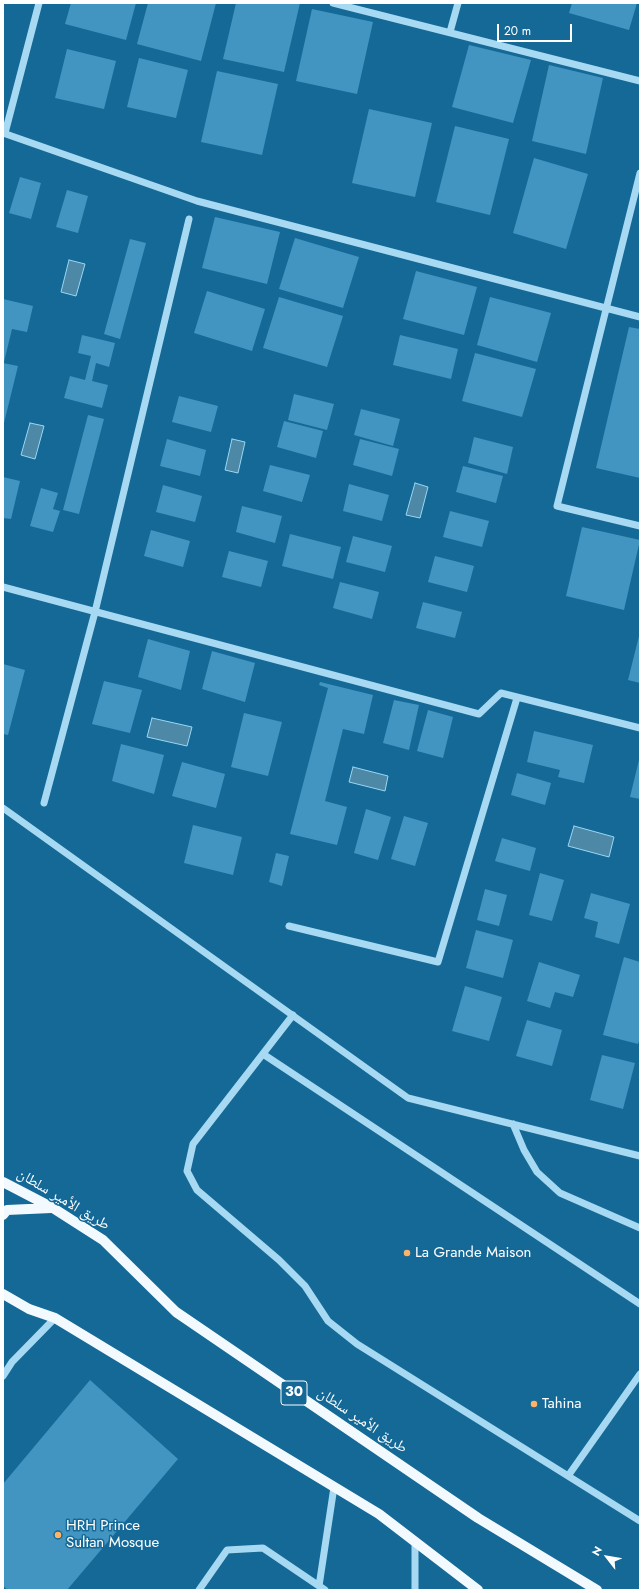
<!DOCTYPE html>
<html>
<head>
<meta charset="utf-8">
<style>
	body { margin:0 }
	#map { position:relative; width:643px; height:1593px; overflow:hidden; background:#146997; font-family:Jost,sans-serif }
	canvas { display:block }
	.frame { position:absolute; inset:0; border:4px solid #fff; pointer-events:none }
	.north { position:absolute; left:587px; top:1537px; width:40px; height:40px; -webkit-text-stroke:3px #146997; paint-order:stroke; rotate:301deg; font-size:11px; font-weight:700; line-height:16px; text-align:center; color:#fff }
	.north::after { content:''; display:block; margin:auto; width:14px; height:18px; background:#fff; clip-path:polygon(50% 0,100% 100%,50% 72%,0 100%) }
	.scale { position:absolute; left:497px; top:24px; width:75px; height:18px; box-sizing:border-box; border:2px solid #fff; border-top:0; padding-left:5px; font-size:12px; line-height:14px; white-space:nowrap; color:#fff; -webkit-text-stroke:3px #146997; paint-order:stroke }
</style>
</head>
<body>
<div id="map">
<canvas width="643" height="1593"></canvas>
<div class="frame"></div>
<div class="north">N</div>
<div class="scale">20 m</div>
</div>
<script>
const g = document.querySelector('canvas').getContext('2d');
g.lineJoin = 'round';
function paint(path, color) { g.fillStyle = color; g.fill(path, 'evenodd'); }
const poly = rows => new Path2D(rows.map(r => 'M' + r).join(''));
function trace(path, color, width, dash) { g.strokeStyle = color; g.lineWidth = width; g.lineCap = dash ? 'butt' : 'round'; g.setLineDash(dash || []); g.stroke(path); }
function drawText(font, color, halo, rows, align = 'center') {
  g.font = font + ' Jost,"Noto Naskh Arabic",sans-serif'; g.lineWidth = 3; g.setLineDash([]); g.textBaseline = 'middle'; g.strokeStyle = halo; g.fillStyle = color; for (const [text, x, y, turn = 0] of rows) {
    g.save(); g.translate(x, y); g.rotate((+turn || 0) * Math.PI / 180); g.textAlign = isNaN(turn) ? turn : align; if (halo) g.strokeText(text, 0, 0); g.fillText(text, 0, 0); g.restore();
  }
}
const water = poly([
	[69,260,85,264,76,296,61,292,69,260],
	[30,423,44,426,35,459,21,455,30,423],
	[232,439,245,442,238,473,225,470,232,439],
	[415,483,428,487,420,518,406,515,415,483],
	[152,718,192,727,187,746,147,737,152,718],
	[353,767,388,776,385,791,349,782,353,767],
	[574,826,614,837,609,857,568,846,574,826]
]);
paint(water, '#4d88a7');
trace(water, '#99d7f5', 1);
paint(poly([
	[71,3,136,3,126,40,65,24],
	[148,3,216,3,201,61,137,44],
	[236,3,300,3,284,72,223,59],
	[572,3,637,3,629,30,569,13],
	[312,9,373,22,357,94,296,81],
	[469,45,531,60,513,123,452,107],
	[67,49,116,61,104,109,55,98],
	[139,58,188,70,176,118,127,107],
	[549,65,603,78,586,154,532,141],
	[217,71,278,84,262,155,201,142],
	[369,109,432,123,415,197,352,183],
	[455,126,509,139,490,215,436,202],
	[534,158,588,174,566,249,513,233],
	[20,177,41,183,31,219,9,213],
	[67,190,88,196,78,233,56,227],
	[215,217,280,232,267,284,202,268],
	[295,238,359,257,343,308,279,289],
	[130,239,146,243,120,339,104,334],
	[416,271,477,287,464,335,403,319],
	[207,291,265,309,252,351,194,333],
	[279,297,343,316,327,367,263,348],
	[490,297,551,313,537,362,477,345],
	[3,299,33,306,27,332,12,329,4,362],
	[629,327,640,329,640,478,596,468],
	[82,335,115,343,109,367,96,363,92,381,108,385,102,408,64,398,70,376,85,380,91,356,78,353],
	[400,335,458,349,451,379,393,365],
	[475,353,536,369,522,417,462,401],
	[3,363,18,366,4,423,3,423],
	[294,394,334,404,327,430,288,420],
	[179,396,218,406,211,432,172,422],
	[361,409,400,419,393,446,354,435],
	[88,415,104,419,79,514,63,510],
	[284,421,323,431,316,458,277,447],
	[474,437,513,447,507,474,468,463],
	[167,439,206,450,200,476,160,466],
	[360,439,399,449,392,476,353,465],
	[270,465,310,475,302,502,263,491],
	[463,466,503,476,496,503,456,492],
	[3,477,20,481,11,519,3,518],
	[349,484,389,495,382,521,343,511],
	[163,485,202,496,195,522,156,512],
	[41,488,58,493,53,509,60,511,53,532,30,526],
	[242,506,282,516,275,543,236,532],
	[450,511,489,521,482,547,443,537],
	[582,527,640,540,624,610,566,596],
	[151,530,190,541,183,567,144,556],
	[290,534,341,547,333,579,282,566],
	[353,536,392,546,385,572,346,562],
	[229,551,268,561,261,587,222,577],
	[435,556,474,566,467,592,428,582],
	[340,582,379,592,372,619,333,608],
	[423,602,462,612,455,638,416,628],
	[639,636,640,636,640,683,628,680],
	[148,639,190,651,181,690,138,677],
	[212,651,255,663,245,702,202,689],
	[3,664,25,670,8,735,3,734],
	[104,681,142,690,130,733,92,724],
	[320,682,373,695,364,734,343,729,325,801,347,807,337,845,290,834,328,688,319,685],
	[394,700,419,705,409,750,383,743],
	[428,710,453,717,443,758,417,751],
	[244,713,282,722,268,776,231,767],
	[534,731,593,745,584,783,558,777,560,770,527,762],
	[121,744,164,755,154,794,112,781],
	[639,760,640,760,640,799,630,797],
	[182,762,225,774,216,808,172,796],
	[517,773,551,783,545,805,511,795],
	[366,809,391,817,378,860,354,853],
	[404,816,428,823,415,866,391,859],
	[193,825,242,837,233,875,184,863],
	[502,838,536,848,530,871,495,861],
	[276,853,289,856,282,886,269,882],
	[540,873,564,880,552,921,529,915],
	[485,889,507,895,499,926,477,920],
	[591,893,630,904,619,944,595,937,598,922,584,918],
	[476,930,513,940,503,978,466,968],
	[624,957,640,962,640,1038,638,1044,603,1035],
	[539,962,580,975,573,997,555,992,550,1008,527,1001],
	[465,986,502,997,489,1041,452,1031],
	[527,1020,562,1030,552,1066,516,1056],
	[602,1055,635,1063,623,1109,590,1100],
	[90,1380,178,1459,67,1590,8,1590,3,1586,3,1484]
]), '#4295c0');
trace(poly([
	[333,3,640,81],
	[450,32,458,3],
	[3,133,197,201,640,317],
	[5,133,39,3],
	[640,173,557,506,640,526],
	[3,587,479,714,501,693,640,728],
	[44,803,95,612,189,219],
	[3,808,408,1098,640,1156],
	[289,926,438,962,517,698],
	[293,1015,193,1144,187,1171,197,1190,279,1260,305,1286,328,1321,357,1344,640,1521],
	[263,1054,640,1304],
	[513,1124,524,1150,537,1172,560,1193,640,1228],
	[3,1376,12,1362,55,1318],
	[568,1476,640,1374],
	[415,1542,415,1590],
	[319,1586,334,1487],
	[199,1590,227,1550,263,1548,325,1590]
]), '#a7d9f2', 7);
trace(poly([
	[3,1182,53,1208,103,1240,176,1312,478,1518,597,1590],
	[3,1215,7,1210,51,1208],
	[3,1294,29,1309,55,1318,379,1514,478,1590]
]), '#f2faff', 10);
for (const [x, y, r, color] of [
	[407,1253,4,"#ffb368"],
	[534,1404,4,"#ffb368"],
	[58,1535,4,"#ffb368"]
]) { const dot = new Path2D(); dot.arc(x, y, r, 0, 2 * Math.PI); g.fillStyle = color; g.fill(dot); trace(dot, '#146997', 1.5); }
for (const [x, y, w] of [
	[294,1393,26]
]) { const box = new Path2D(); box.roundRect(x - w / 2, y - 12, w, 24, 3); g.fillStyle = '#146997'; g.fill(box); trace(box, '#fff', 1); }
drawText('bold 14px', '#fff', null, [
	["30",294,1393]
]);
drawText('15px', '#fff', '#146997', [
	["طريق الأمير سلطان",63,1200,31],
	["طريق الأمير سلطان",362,1421,34]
]);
drawText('15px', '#fff', '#146997', [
	["La Grande Maison",415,1253],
	["Tahina",542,1404],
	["HRH Prince",66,1526],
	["Sultan Mosque",66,1543]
], 'left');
</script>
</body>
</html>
